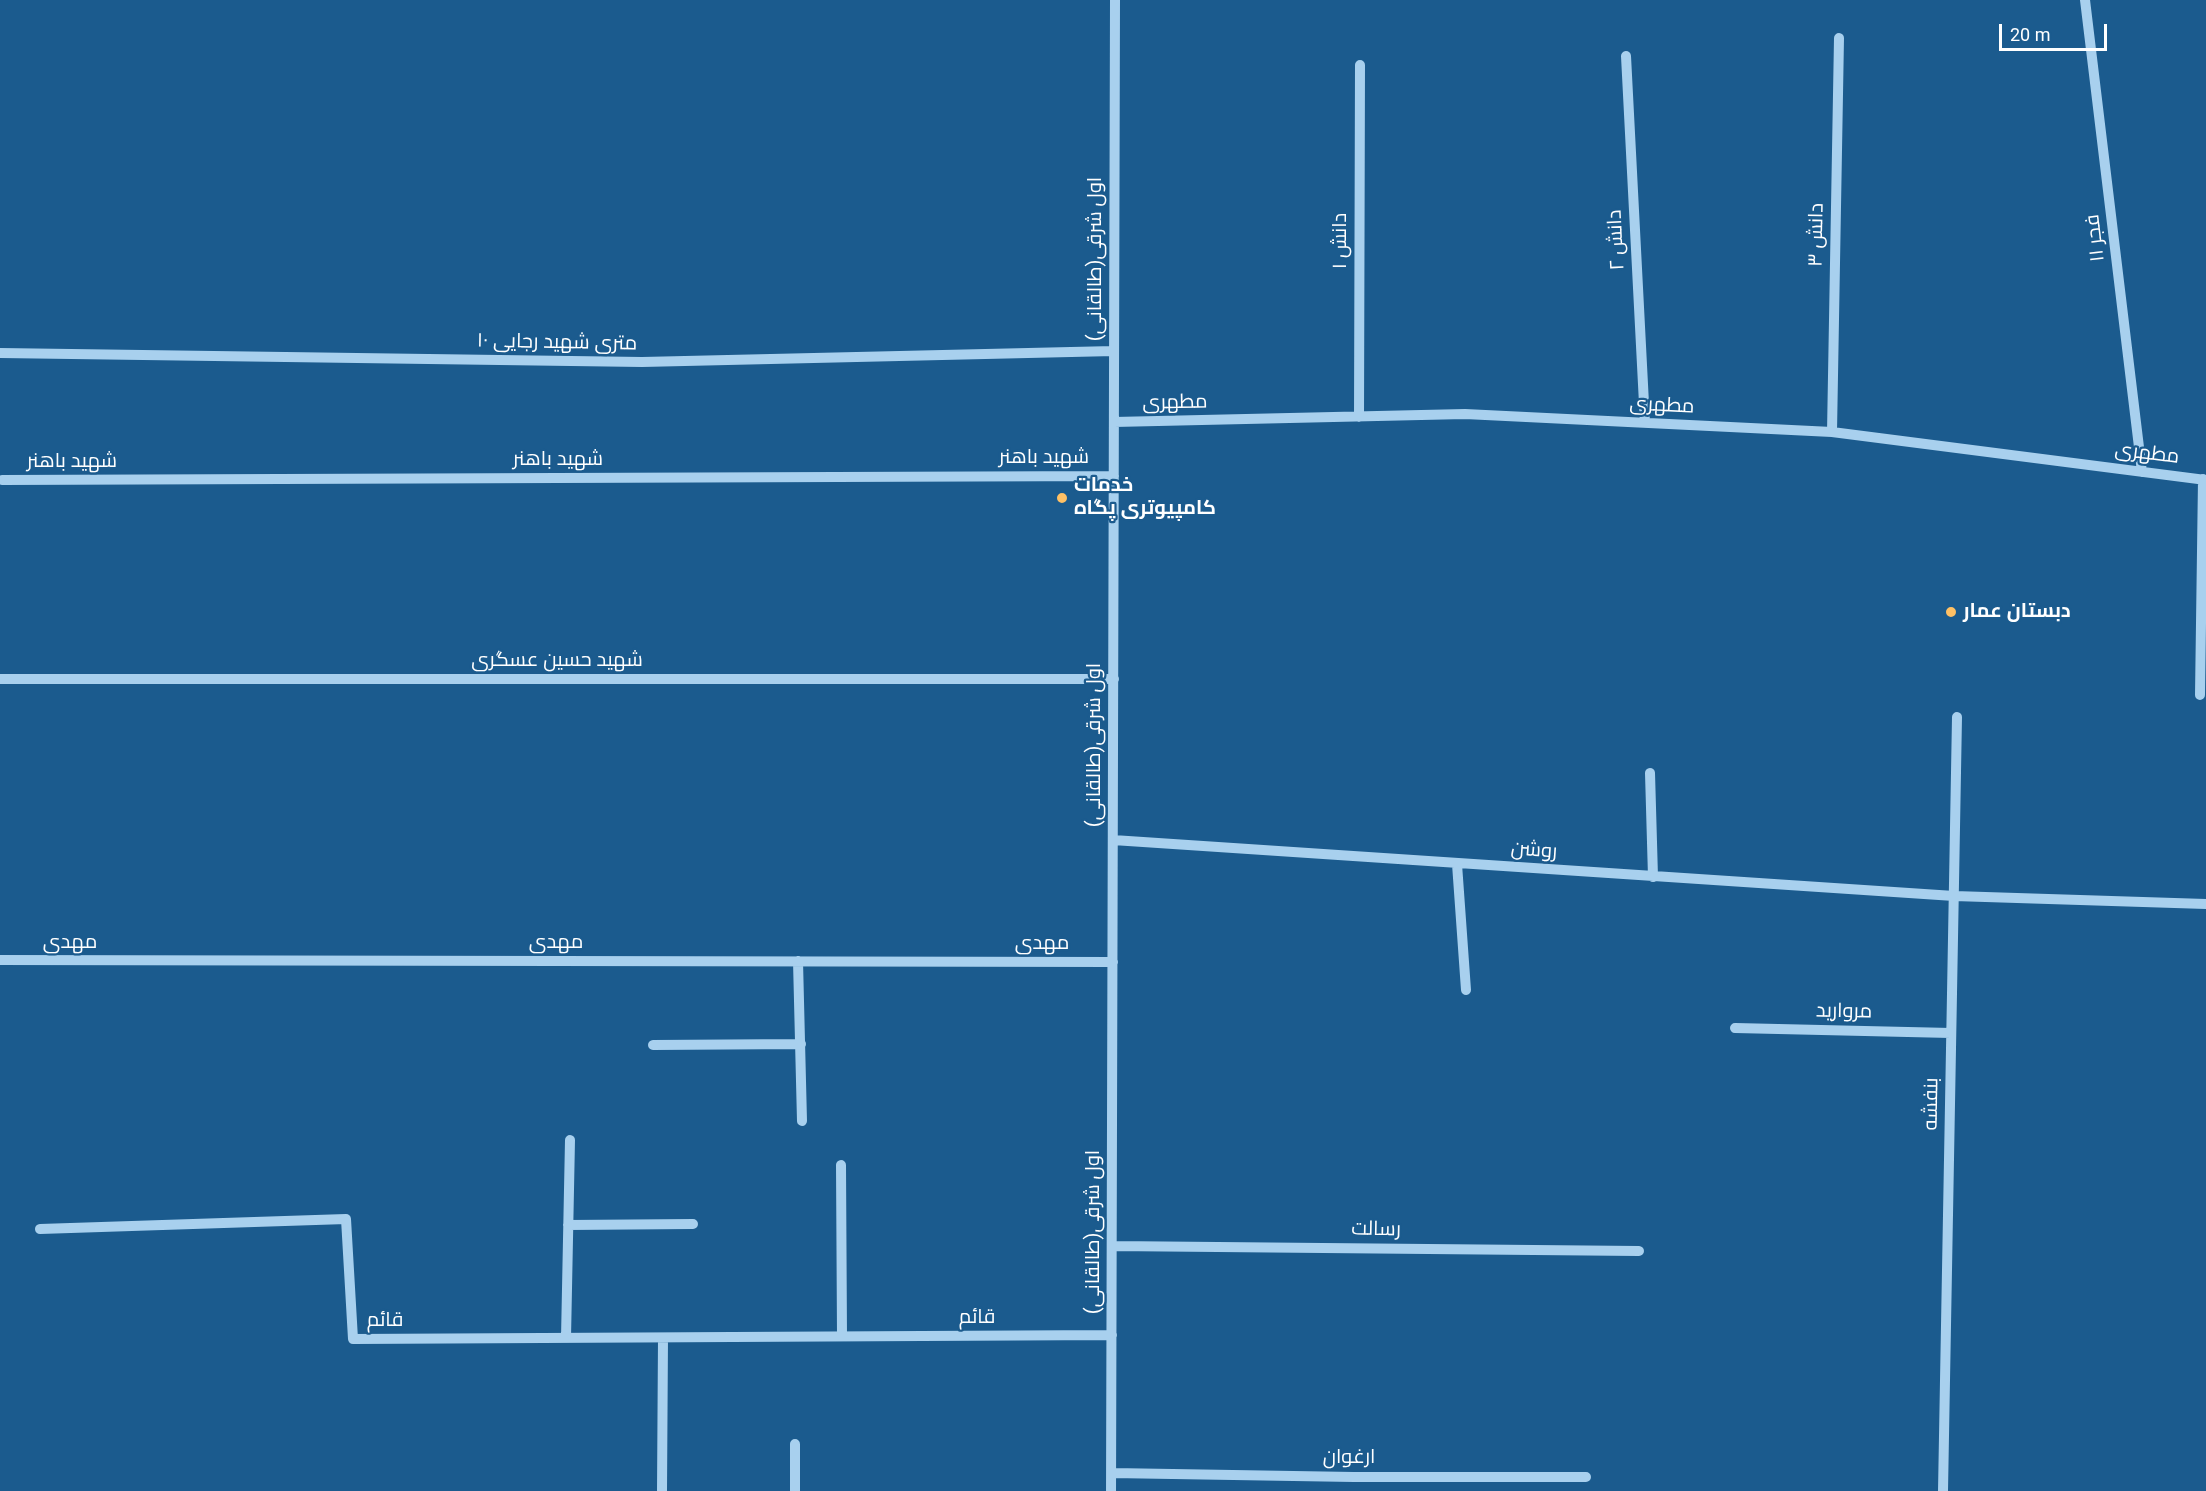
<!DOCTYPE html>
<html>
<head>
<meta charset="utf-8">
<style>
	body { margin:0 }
	#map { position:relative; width:2206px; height:1491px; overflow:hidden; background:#1b5b8e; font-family:Roboto,sans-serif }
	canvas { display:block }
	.scale { position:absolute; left:1999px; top:24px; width:108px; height:27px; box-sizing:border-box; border:3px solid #fff; border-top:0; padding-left:8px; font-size:18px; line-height:21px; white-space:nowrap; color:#fff; -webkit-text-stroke:4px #1b5b8e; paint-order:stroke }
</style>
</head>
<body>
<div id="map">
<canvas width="2206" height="1491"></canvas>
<div class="scale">20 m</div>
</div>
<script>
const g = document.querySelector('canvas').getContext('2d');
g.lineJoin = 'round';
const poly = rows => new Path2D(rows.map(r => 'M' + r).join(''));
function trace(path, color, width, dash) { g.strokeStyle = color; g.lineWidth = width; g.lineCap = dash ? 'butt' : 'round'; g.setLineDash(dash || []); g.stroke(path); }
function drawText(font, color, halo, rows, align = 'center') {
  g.font = font + ' Roboto,Cairo,sans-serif'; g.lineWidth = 4.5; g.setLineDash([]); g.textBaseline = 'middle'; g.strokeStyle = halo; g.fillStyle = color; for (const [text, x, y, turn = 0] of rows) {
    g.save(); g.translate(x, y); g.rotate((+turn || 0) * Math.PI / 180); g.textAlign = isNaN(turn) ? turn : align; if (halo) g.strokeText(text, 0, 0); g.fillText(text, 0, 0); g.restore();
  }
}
trace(poly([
	[2085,0,2142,472],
	[1626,56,1645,423],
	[0,353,642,362,1114,351],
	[1359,417,1360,65],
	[1114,422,1465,414,1832,432,2206,480],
	[1832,432,1839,38],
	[2,480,1114,476],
	[0,679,1114,679],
	[2200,695,2203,479],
	[1650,773,1653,877],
	[1113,840,1954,896,2206,904],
	[1457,864,1466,990],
	[0,960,1113,962],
	[798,961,802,1121],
	[1735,1028,1951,1033],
	[653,1045,801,1044],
	[841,1165,842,1336],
	[568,1225,693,1224],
	[40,1229,346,1219,353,1339,1112,1335],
	[1112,1246,1639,1251],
	[566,1338,570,1140],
	[795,1444,795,1491],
	[1112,1473,1354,1477,1586,1477],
	[662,1491,663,1338],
	[1111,1491,1115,0],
	[1943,1491,1957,717]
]), '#a8d0ee', 10);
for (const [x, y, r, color] of [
	[1062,498,6,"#ffc165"],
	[1951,612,6,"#ffc165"]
]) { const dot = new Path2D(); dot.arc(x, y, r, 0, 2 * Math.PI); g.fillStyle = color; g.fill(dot); trace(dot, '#1b5b8e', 2); }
drawText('20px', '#fff', '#1b5b8e', [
	["دانش ۳",1817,235,-89],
	["فجر ۱۱",2096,238,-97],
	["دانش ۲",1617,240,-93],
	["دانش ۱",1341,241,-90],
	["اول شرقی(طالقانی)",1096,259,-90],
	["۱۰ متری شهید رجایی",557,343,1],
	["مطهری",1175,403,-1],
	["مطهری",1662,406,3],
	["مطهری",2147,454,7],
	["شهید باهنر",1044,458],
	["شهید باهنر",558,460],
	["شهید باهنر",72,462],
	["شهید حسین عسگری",557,661],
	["اول شرقی(طالقانی)",1095,745,-90],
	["روشن",1534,851,4],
	["مهدی",70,943],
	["مهدی",556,943],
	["مهدی",1042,944],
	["مروارید",1844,1012,1],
	["بنفشه",1932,1104,-89],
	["رسالت",1376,1230,1],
	["اول شرقی(طالقانی)",1094,1232,-90],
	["قائم",977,1318],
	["قائم",385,1321],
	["ارغوان",1349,1458]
]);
drawText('bold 20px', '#fff', '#1b5b8e', [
	["خدمات",1074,486],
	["کامپیوتری پگاه",1074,509],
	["دبستان عمار",1963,612]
], 'left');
</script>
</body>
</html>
